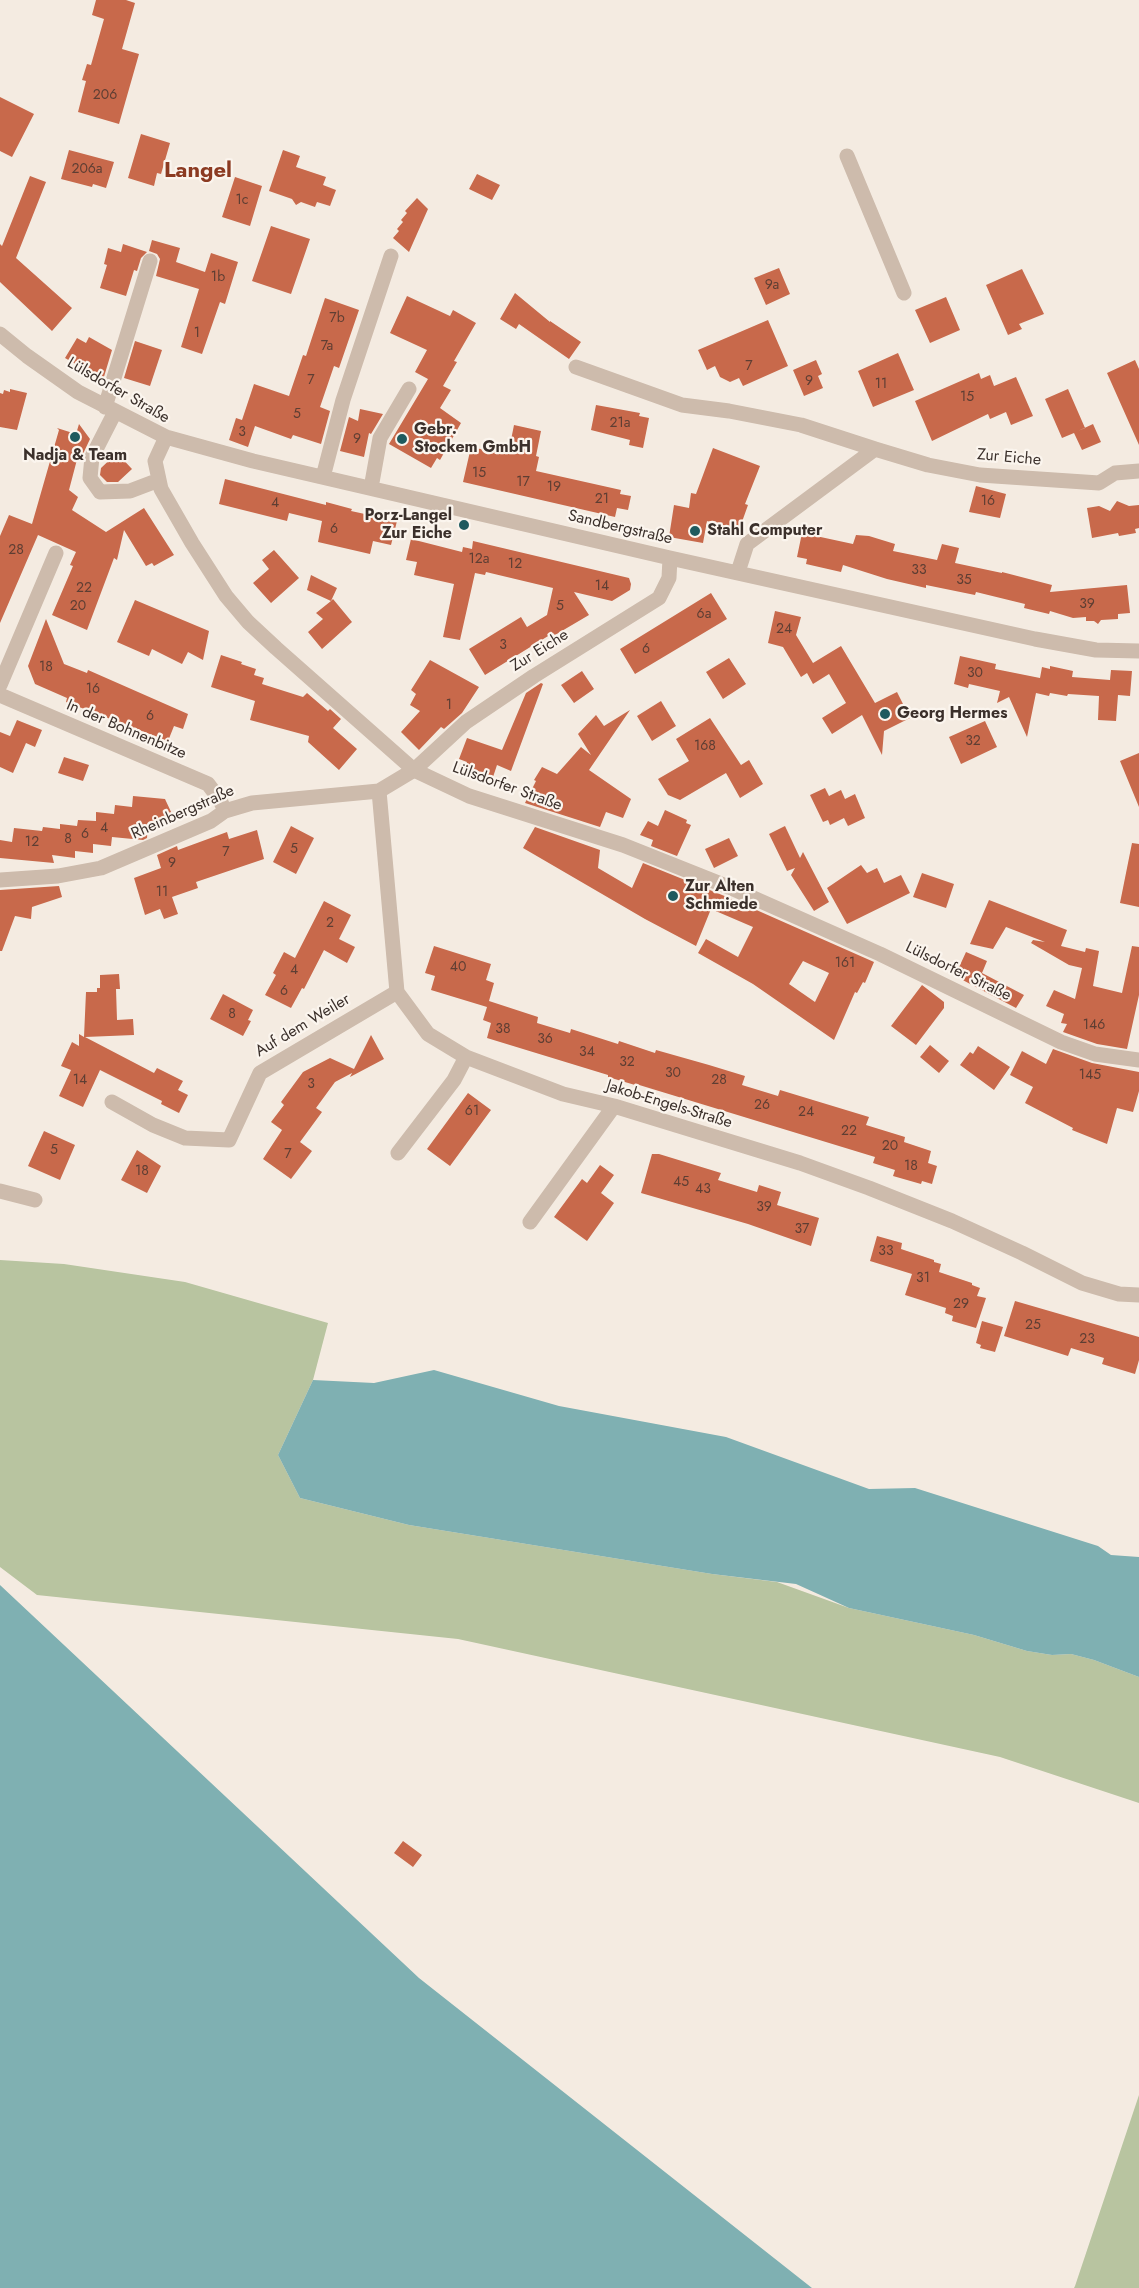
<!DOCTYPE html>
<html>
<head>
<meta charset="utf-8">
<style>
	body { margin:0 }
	canvas { display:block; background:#f4ebe1 }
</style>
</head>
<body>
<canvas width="1139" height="2288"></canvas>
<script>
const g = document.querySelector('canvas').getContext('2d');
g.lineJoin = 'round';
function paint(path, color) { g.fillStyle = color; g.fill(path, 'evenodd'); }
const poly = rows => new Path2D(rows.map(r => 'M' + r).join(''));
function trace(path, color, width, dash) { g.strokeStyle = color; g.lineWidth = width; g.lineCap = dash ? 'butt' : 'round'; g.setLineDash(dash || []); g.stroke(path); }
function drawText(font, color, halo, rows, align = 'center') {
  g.font = font + ' Jost,sans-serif'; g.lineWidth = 4.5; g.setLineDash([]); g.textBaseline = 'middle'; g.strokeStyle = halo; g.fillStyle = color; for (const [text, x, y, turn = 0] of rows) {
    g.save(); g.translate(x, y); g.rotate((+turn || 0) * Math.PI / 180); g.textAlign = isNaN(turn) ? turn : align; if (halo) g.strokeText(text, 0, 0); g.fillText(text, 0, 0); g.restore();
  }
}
paint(poly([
	[0,1260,64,1264,185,1282,328,1323,313,1380,278,1455,300,1498,409,1525,712,1574,777,1582,849,1608,974,1635,1027,1651,1052,1655,1071,1654,1094,1660,1139,1677,1139,1803,1000,1757,458,1639,37,1595,0,1567],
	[1139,2095,1139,2288,1074,2288,1075,2286]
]), '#b8c4a0');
paint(poly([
	[434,1370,559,1406,726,1437,869,1489,915,1488,1098,1546,1111,1555,1139,1557,1139,1677,1094,1660,1071,1654,1052,1655,1027,1651,974,1635,849,1608,796,1584,712,1574,409,1525,300,1498,278,1455,313,1380,374,1383],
	[0,1585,419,1978,812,2288,0,2288]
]), '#7fb0b2');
paint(poly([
	[96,0,126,0,135,3,122,49,139,54,119,124,78,112,86,81,82,80,87,64,91,65,104,19,92,15],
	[0,97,34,114,12,157,0,151],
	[141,134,170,143,161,174,157,173,154,186,128,178],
	[69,150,114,162,106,188,93,184,92,187,61,179],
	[283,150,300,156,296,167,326,177,323,185,336,190,330,206,317,202,315,207,301,202,296,205,292,199,269,191],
	[477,174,500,185,492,200,469,189],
	[30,176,46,182,16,258,72,308,52,331,0,282,0,244,2,246],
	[235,177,262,186,250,226,222,217],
	[417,198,428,209,409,252,393,238,399,231,397,229,403,222,401,220,407,213,405,211],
	[271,226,310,239,291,294,252,281],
	[152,240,180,248,176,262,205,272,211,253,238,262,225,304,220,302,202,354,181,347,199,289,156,276,160,259,157,254,149,251],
	[123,244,147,252,141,258,137,271,134,270,126,296,100,288,107,265,104,264,108,248,121,252],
	[779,268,790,294,766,305,754,278],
	[1022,269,1044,314,1019,324,1022,329,1008,335,986,285],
	[515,293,550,322,550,321,581,342,569,359,519,324,516,329,500,319],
	[407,296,450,316,453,310,476,323,454,361,457,362,443,386,451,390,440,408,461,423,440,460,437,458,431,468,389,444,428,379,415,372,427,350,390,333],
	[946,297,960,330,930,343,915,310],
	[325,298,359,310,339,368,334,366,320,407,330,411,321,444,293,435,291,439,255,426,248,447,229,440,236,418,242,420,254,384,289,396,303,355,306,356],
	[768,320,788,366,743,386,739,378,730,382,720,377,715,366,707,370,698,350],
	[89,337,112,350,103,380,65,358,77,338,86,343],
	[135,341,162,350,150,386,124,378],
	[898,353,914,390,873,407,858,371],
	[816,360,822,374,818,376,823,388,804,396,793,370],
	[1135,360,1139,369,1139,445,1107,373],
	[979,373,981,379,990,375,994,386,1016,377,1033,416,1011,425,1006,412,990,419,988,414,932,441,915,401],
	[10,389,27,393,17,430,0,427,0,393,3,394,4,390,10,392],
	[1068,389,1085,428,1078,431,1093,424,1101,442,1082,450,1074,433,1062,438,1045,399],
	[596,405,640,413,639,416,649,418,643,448,629,445,630,440,591,430],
	[360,409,383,414,371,434,369,433,364,457,340,451,349,417,358,421],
	[79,424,90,439,82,456,79,452,69,490,78,497,72,510,106,532,144,508,174,555,154,566,152,563,146,566,124,530,117,560,114,558,87,630,52,615,73,566,70,565,76,552,38,535,0,623,0,536,9,515,32,524,59,430,57,428,76,434],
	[514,425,541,431,536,456,539,457,536,471,621,490,620,494,631,496,628,510,617,508,615,517,463,482,471,447,499,453,500,448,509,450],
	[713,448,760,466,745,504,748,505,738,533,707,521,703,543,669,537,674,505,689,508,691,493,696,494],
	[117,453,132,469,118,482,107,482,100,475,101,468],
	[225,479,326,505,326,502,352,509,351,511,397,521,391,545,373,541,370,554,318,542,322,521,289,513,287,521,219,504],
	[976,486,1006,494,1000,518,969,512],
	[1117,501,1129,506,1139,505,1139,528,1135,529,1136,533,1119,536,1118,533,1092,538,1087,508,1099,506,1110,511],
	[802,533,853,544,856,535,869,536,895,544,893,551,937,560,942,544,959,548,955,563,1002,573,1002,572,1052,585,1050,592,1127,585,1130,613,1118,614,1118,619,1101,620,1098,624,1094,621,1086,621,1086,617,1073,618,1050,611,1049,614,1024,608,1025,604,976,592,975,595,926,585,926,588,887,579,843,565,841,572,806,564,807,559,797,557],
	[411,539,462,552,463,547,472,549,473,541,629,578,631,584,630,590,612,601,574,592,589,615,555,635,553,633,485,675,469,649,521,617,527,627,547,615,553,588,486,572,485,575,475,573,460,640,443,637,454,584,414,575,417,562,406,560],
	[274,550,299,578,271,603,253,583,269,569,262,560],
	[311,575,337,588,331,601,333,599,352,622,322,649,308,632,323,619,316,613,331,601,307,590],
	[711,593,727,619,635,674,620,649],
	[135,600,209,631,203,660,188,652,182,664,152,649,149,656,117,642],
	[775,611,801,617,796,635,813,663,841,646,875,703,897,692,910,718,884,731,882,755,862,715,832,734,822,718,846,703,829,674,813,684,807,673,801,677,783,647,768,643],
	[46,619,64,664,87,673,88,670,188,714,183,729,174,726,168,741,66,702,67,698,35,684,28,666],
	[221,655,242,662,241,664,256,669,254,675,264,678,262,684,303,697,307,693,328,711,330,709,341,719,333,728,357,749,339,770,308,742,309,736,250,720,255,701,211,687],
	[960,656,996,664,995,669,1040,678,1042,667,1050,669,1050,666,1073,671,1072,677,1110,680,1111,670,1132,671,1130,696,1118,695,1116,721,1098,720,1099,696,1068,694,1067,696,1050,693,1049,696,1036,693,1027,737,1009,697,997,703,1000,691,969,684,968,688,954,684],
	[729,658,746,684,723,699,706,672],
	[430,660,479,687,462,713,444,729,441,727,419,750,401,732,420,711,410,705,416,694,411,690],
	[582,671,594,689,574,703,561,685],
	[541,683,543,684,511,771,497,765,493,777,466,766,467,762,459,759,467,738,502,750,526,693],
	[661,701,676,726,652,741,637,716],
	[630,710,589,770,631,799,623,818,606,812,600,827,525,803,536,781,534,780,542,767,557,774,581,747,591,755,578,734,596,715,604,726],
	[710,718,741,765,749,760,763,784,740,798,726,773,680,800,668,795,658,779,689,761,676,739],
	[17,720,42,730,35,747,26,743,13,773,0,767,0,732,10,736],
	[985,721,997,747,961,764,949,737],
	[1139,753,1139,807,1120,761],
	[64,757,89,765,83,781,58,773],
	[825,788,829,796,841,790,845,799,855,794,865,818,848,826,844,818,830,825,828,820,823,822,810,795],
	[133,796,165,799,172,814,148,824,147,838,143,840,112,837,111,846,93,844,93,853,75,851,75,858,52,855,54,863,0,858,0,840,12,842,14,828,42,831,43,827,60,829,60,824,77,826,78,820,96,821,96,812,114,814,115,805,132,807],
	[665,810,687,820,686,823,691,825,677,856,651,846,653,840,640,835,648,821,658,826],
	[291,826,314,838,296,874,273,862],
	[785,826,800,858,803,852,829,902,814,911,791,875,795,868,787,871,769,834],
	[535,827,600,850,598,868,632,888,643,863,727,897,874,962,865,983,863,982,857,993,855,992,834,1040,753,984,698,953,706,939,738,957,753,927,711,909,696,946,645,919,523,848],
	[803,961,829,973,815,1002,789,984],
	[257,830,264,859,196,882,198,888,172,897,178,914,164,919,160,909,145,915,134,878,161,868,157,855,177,846,178,850,227,832,229,839],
	[729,838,738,856,714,868,705,849],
	[1132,843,1139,844,1139,907,1120,903],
	[861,865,867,873,877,868,884,883,901,875,910,893,847,924,827,888],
	[922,873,954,884,946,908,913,897],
	[59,886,62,897,32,907,31,919,15,916,2,951,0,951,0,890],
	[989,900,1067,930,1061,946,1085,952,1086,948,1099,951,1093,986,1122,993,1132,946,1139,947,1139,995,1127,1049,1097,1044,1063,1032,1067,1024,1061,1023,1064,1014,1046,1006,1054,990,1075,999,1082,968,1069,965,1031,943,1033,940,1045,942,1006,927,993,949,970,944],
	[324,901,351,915,339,939,355,947,347,963,324,950,304,989,302,988,291,1008,265,995,276,975,273,973,284,952,295,958],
	[434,946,491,964,486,980,494,983,489,1001,538,1017,537,1023,570,1033,571,1029,618,1044,619,1041,655,1053,656,1050,709,1065,745,1076,742,1085,778,1096,780,1090,869,1117,866,1125,905,1137,904,1142,931,1151,928,1163,937,1166,932,1184,922,1181,921,1184,893,1176,895,1170,873,1163,875,1157,636,1084,635,1085,608,1077,608,1075,487,1038,491,1023,483,1020,487,1007,431,990,435,976,425,973],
	[966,952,987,961,982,973,1024,995,1016,1008,955,976],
	[119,974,120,989,116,989,117,1020,133,1019,134,1035,85,1037,154,1073,157,1068,183,1081,178,1090,188,1095,179,1113,161,1104,162,1101,100,1070,83,1107,59,1096,71,1070,61,1066,72,1042,79,1046,79,1034,84,1037,86,992,97,992,97,988,100,988,100,975],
	[922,985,944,1002,944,1008,916,1045,891,1026],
	[223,994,253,1010,248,1020,251,1021,243,1036,210,1019],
	[371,1035,384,1059,350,1077,352,1073,335,1082,316,1108,322,1112,300,1142,312,1151,291,1179,263,1159,282,1130,271,1122,284,1105,281,1102,303,1072,330,1058,354,1069],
	[930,1045,949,1061,939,1073,920,1057],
	[978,1046,1010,1067,994,1090,960,1065,970,1052,973,1054],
	[1053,1049,1092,1063,1139,1072,1139,1091,1133,1112,1117,1108,1107,1144,1072,1130,1073,1128,1025,1103,1033,1087,1010,1075,1022,1051,1046,1064],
	[468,1093,491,1110,450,1166,427,1149],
	[44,1131,75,1145,60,1180,28,1166],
	[137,1150,161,1166,147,1193,121,1180],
	[652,1154,659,1154,721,1173,718,1180,757,1192,759,1185,781,1192,777,1205,819,1218,811,1246,748,1224,641,1193],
	[600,1165,614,1175,601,1193,614,1203,587,1241,554,1217,582,1179,587,1183],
	[877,1236,902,1243,901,1249,934,1260,934,1262,941,1264,939,1272,972,1283,972,1285,980,1288,977,1296,986,1298,976,1328,952,1321,953,1316,945,1313,946,1308,905,1295,912,1274,870,1261],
	[1015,1301,1139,1337,1139,1360,1135,1374,1102,1364,1104,1358,1071,1348,1068,1356,1004,1336],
	[982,1321,1003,1327,995,1352,980,1348,981,1345,976,1343],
	[403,1841,422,1855,413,1867,394,1853]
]), '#c8694b');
trace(poly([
	[847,156,904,293],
	[0,334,27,356,78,392,166,437,253,461,670,558,1035,639,1096,650,1139,651],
	[576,367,682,405,729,411,801,425,875,449],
	[105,407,150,261],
	[115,412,92,457,90,478,100,492,130,491,159,480],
	[166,437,155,461,161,489,192,543,226,596,248,622,276,648,414,770,469,796,623,845,731,888,880,954,1061,1042,1095,1054,1139,1060],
	[323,477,343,400,391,256],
	[371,488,380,438,409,389],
	[738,572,747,544,875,449,928,465,980,475,1099,483,1115,473,1139,471],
	[0,685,56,553],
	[0,695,208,784,220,800,225,811],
	[379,791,397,992,428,1034,466,1057,563,1094,614,1106,800,1163,869,1188,952,1221,1022,1253,1082,1283,1119,1294,1139,1295],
	[0,880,58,876,101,868,211,821,225,811,252,803,379,791,414,770,466,722,534,676,659,598,669,578,670,558],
	[112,1102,153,1125,185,1138,229,1140,260,1073,397,992],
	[398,1153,454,1080,466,1057],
	[0,1191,35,1200],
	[530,1222,614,1106]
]), '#cdbbac', 15);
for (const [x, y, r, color] of [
	[75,437,6,"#1f5a5e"],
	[402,439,6,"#1f5a5e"],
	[464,525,6,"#1f5a5e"],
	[695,531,6,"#1f5a5e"],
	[885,714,6,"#1f5a5e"],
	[673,896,6,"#1f5a5e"]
]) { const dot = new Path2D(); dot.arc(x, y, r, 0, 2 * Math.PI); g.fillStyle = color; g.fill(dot); trace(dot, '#fbf5ee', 2); }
drawText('14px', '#5e3e33', null, [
	["206",105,96],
	["206a",87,170],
	["1c",242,201],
	["1b",218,278],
	["9a",772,286],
	["7b",337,319],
	["1",197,334],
	["7a",327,347],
	["7",749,367],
	["7",311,381],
	["9",809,382],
	["11",881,385],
	["15",967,398],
	["5",297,415],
	["21a",620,424],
	["3",242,433],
	["9",357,440],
	["15",479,474],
	["17",523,483],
	["19",554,488],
	["21",602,500],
	["16",988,502],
	["4",275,504],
	["6",334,530],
	["28",16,551],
	["12a",479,560],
	["12",515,565],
	["33",919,571],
	["35",964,581],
	["14",602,587],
	["22",84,589],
	["39",1087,605],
	["20",78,607],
	["5",560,607],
	["6a",704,615],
	["24",784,630],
	["3",503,646],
	["6",646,650],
	["18",46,668],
	["30",975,674],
	["16",93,690],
	["1",449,706],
	["6",150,717],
	["32",973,742],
	["168",705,747],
	["4",104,829],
	["6",85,835],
	["8",68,840],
	["12",32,843],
	["5",294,850],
	["7",226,853],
	["9",172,864],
	["11",162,893],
	["2",330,924],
	["161",845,964],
	["40",458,968],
	["4",294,971],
	["6",284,992],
	["8",232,1015],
	["146",1094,1026],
	["38",503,1030],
	["36",545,1040],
	["34",587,1053],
	["32",627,1063],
	["30",673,1074],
	["145",1090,1076],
	["14",80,1081],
	["28",719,1081],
	["3",311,1085],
	["26",762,1106],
	["61",472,1112],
	["24",806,1113],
	["22",849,1132],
	["20",890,1147],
	["5",54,1151],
	["7",288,1155],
	["18",911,1167],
	["18",142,1172],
	["45",681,1183],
	["43",703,1190],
	["39",764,1208],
	["37",802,1230],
	["33",886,1252],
	["31",923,1279],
	["29",961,1305],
	["25",1033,1326],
	["23",1087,1340]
]);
drawText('16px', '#3b302b', '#fbf5ee', [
	["Lülsdorfer Straße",118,391,30],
	["Zur Eiche",1009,458,5],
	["Sandbergstraße",620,528,13],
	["Zur Eiche",540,651,-32],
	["In der Bohnenbitze",126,730,23],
	["Lülsdorfer Straße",507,787,20],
	["Rheinbergstraße",183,813,-24],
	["Lülsdorfer Straße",958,972,26],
	["Auf dem Weiler",303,1026,-31],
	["Jakob-Engels-Straße",669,1105,17]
]);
drawText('bold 16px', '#3b302b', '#fbf5ee', [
	["Gebr.",414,430],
	["Stockem GmbH",414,448],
	["Nadja & Team",75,456,"center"],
	["Porz-Langel",452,516,"right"],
	["Zur Eiche",452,534,"right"],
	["Stahl Computer",707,531],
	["Georg Hermes",897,714],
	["Zur Alten",685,887],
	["Schmiede",685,905]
], 'left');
drawText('bold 22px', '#8c3b22', '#fbf5ee', [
	["Langel",198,172]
]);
</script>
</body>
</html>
